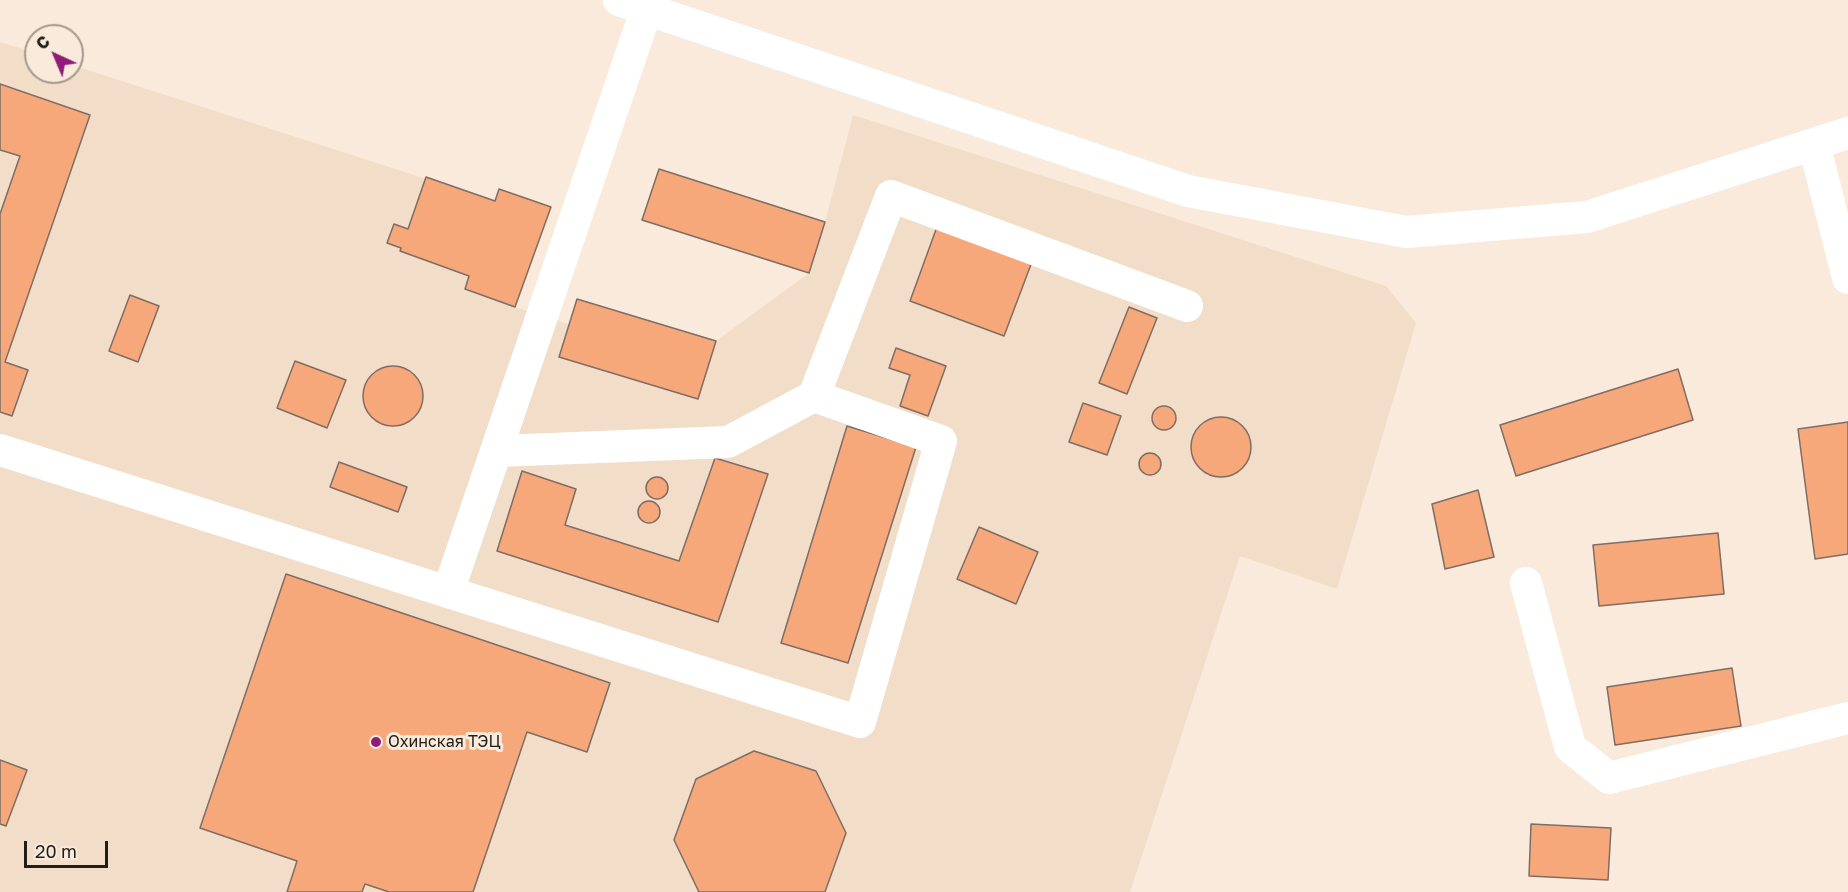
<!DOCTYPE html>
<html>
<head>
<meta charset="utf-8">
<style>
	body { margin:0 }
	#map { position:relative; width:1848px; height:892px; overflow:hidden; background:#f9eadb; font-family:"Golos Text",sans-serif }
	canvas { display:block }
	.north { position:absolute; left:24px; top:24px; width:60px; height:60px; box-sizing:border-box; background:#f9eadb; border:2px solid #a3988d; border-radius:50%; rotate:316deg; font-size:16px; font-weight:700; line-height:24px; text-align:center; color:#221d17 }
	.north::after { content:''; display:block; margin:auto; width:21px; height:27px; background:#911b79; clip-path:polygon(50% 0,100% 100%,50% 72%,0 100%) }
	.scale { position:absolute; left:24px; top:841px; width:84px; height:27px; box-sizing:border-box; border:3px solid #221d17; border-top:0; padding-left:8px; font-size:18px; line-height:21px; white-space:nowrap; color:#221d17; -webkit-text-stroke:4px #f9eadb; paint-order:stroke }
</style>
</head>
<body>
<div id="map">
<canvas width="1848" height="892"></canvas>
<div class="north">С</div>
<div class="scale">20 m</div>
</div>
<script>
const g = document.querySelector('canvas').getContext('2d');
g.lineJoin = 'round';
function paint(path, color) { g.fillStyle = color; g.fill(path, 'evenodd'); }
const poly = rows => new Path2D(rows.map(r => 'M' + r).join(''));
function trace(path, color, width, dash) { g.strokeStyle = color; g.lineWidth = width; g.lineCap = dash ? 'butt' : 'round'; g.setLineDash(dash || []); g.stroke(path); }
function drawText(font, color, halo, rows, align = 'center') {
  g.font = font + ' "Golos Text",sans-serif'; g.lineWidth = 6; g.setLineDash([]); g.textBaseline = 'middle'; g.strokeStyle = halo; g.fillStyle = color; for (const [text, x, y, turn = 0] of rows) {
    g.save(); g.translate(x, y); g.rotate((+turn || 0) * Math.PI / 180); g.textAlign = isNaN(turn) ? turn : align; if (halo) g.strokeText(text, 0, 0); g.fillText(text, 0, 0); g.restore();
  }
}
paint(poly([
	[0,42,36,53,36,72,72,72,72,65,495,201,499,189,551,207,515,307,568,324,577,299,716,341,809,273,825,222,853,115,1386,286,1416,323,1337,589,1240,556,1130,892,0,892]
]), '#f2ddc8');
const building = poly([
	[0,84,90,115,5,362,28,370,12,416,0,412,0,214,20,156,0,150,0,84],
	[659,169,825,222,809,273,642,220,659,169],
	[426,177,495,201,499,189,551,207,515,307,465,289,469,276,400,251,401,248,387,243,394,224,408,229,426,177],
	[938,224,1033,259,1004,336,910,301,938,224],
	[130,295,159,306,138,362,109,351,130,295],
	[577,299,716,341,698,399,559,357,577,299],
	[1129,307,1157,318,1127,394,1099,383,1129,307],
	[896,348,946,366,928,416,900,406,910,375,889,368,896,348],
	[295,361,346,380,327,428,277,408,295,361],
	'363 396a30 30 0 1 1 60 0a30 30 0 1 1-60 0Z',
	[1678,369,1693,420,1516,476,1500,425,1678,369],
	[1083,403,1121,416,1107,455,1069,442,1083,403],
	'1152 418a12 12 0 1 1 24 0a12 12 0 1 1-24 0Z',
	'1191 447a30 30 0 1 1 60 0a30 30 0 1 1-60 0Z',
	[1848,422,1848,554,1815,559,1798,429,1848,422],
	[847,426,916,447,848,663,781,643,847,426],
	'1139 464a11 11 0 1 1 22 0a11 11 0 1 1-22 0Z',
	[715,458,768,474,718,622,497,551,522,471,576,489,565,525,679,561,715,458],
	[339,462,407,487,398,512,330,487,339,462],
	'646 488a11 11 0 1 1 22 0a11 11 0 1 1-22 0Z',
	[1478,490,1494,557,1445,569,1432,504,1478,490],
	'638 512a11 11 0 1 1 22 0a11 11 0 1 1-22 0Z',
	[979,527,1038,552,1016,604,957,579,979,527],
	[1718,533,1724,594,1599,606,1593,545,1718,533],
	[286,574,610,683,587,752,527,732,473,892,389,892,365,884,362,892,287,892,297,861,200,828,286,574],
	[1732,668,1741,726,1615,745,1607,687,1732,668],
	[754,751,816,771,846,833,825,892,699,892,674,840,696,779,754,751],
	[0,760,27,770,6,826,0,824,0,760],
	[1531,824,1611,828,1608,880,1529,876,1531,824]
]);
paint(building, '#f7a87a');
trace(building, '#7e6d64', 1.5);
trace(poly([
	[619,0,1188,191,1406,232,1587,217,1848,133],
	[1814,144,1848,278],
	[814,396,891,196,1187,306],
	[0,450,448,592,647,8],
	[1526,583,1570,747,1609,778,1848,718],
	[448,592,860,722,941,441,814,396,728,442,498,451]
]), '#fff', 32);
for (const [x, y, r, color] of [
	[376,742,6,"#911b79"]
]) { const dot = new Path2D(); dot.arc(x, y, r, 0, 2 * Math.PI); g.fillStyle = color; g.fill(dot); trace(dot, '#f9eadb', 2); }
drawText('16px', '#221d17', '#f9eadb', [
	["Охинская ТЭЦ",388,742]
], 'left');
</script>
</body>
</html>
